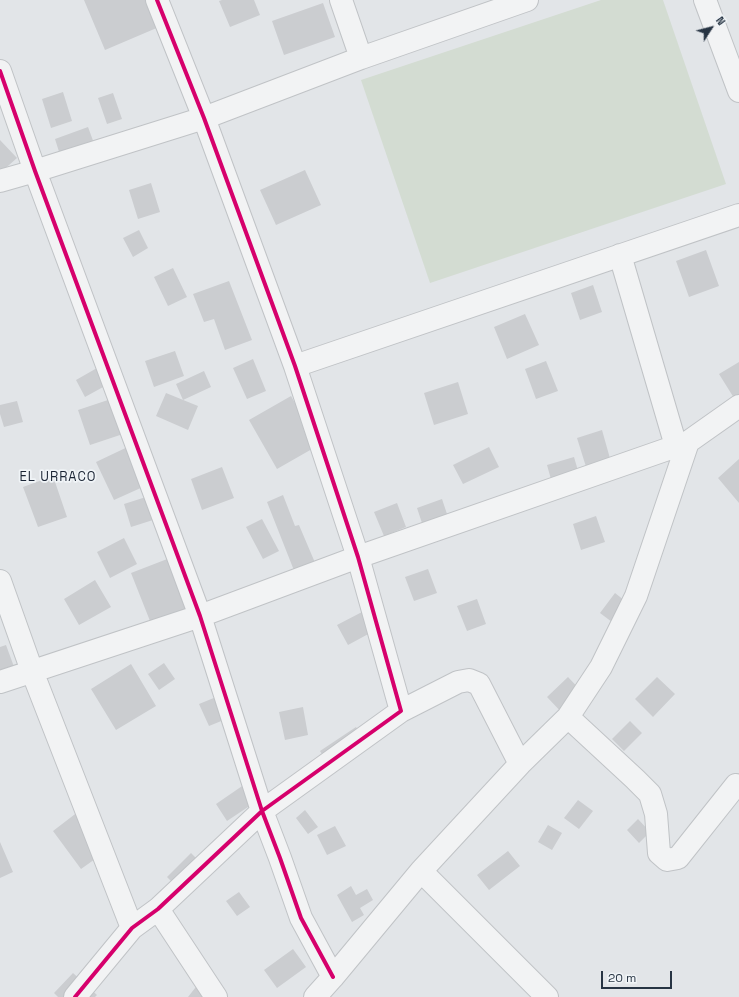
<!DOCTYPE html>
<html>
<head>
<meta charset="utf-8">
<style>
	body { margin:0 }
	#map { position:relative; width:739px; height:997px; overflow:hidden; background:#e2e5e8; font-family:"Space Grotesk",sans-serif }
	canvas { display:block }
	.north { position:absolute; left:691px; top:8px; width:40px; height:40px; -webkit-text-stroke:3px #f0f4f7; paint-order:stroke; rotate:54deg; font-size:11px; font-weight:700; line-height:16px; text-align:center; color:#273443 }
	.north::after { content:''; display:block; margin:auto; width:14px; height:18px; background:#273443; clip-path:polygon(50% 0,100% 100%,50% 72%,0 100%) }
	.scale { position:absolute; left:601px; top:971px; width:71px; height:18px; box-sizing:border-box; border:2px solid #273443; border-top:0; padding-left:5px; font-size:12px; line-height:14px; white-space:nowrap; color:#273443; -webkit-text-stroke:3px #f0f4f7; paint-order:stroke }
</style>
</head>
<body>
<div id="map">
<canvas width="739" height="997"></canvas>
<div class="north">N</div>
<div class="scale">20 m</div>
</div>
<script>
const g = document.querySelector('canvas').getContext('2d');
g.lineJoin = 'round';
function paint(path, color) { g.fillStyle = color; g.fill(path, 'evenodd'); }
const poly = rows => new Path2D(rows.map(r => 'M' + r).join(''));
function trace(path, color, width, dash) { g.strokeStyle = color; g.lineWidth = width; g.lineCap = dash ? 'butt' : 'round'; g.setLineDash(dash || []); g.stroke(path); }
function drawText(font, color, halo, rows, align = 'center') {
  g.font = font + ' "Space Grotesk",sans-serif'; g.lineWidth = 3.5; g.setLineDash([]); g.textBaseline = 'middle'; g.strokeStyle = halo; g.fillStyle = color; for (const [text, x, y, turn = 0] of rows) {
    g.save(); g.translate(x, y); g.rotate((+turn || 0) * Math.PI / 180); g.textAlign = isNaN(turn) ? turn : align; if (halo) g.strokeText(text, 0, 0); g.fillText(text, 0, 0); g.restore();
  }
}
paint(poly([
	[601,0,663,0,726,184,430,283,361,80]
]), '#d3dcd2');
paint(poly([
	[84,0,156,0,166,24,105,50],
	[222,0,254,0,260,15,230,27,219,1],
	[323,3,335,37,284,55,272,21],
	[63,92,72,121,51,128,42,99],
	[113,93,122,119,107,124,98,98],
	[88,127,95,146,61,158,55,139],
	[0,140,17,158,0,173],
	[305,170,321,205,276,225,260,190],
	[151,183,160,212,138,219,129,190],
	[139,230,148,248,133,257,123,238],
	[706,250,719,286,689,297,676,261],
	[173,268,187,297,168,306,154,277],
	[229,281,252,340,225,350,214,319,204,322,193,294],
	[593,285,602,312,580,320,571,293],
	[525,314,539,345,507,359,494,327],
	[175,351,184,376,154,387,145,361],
	[253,359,266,391,247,399,233,368],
	[546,361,558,391,536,399,525,369],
	[739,362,739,406,719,374],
	[104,364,114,381,85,397,76,380],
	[204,371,211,387,183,400,176,384],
	[458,382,468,414,434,425,424,393],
	[166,393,198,406,188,430,156,416],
	[291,396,319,445,277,469,249,420],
	[114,398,126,433,90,445,78,410],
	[17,401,23,422,4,427,0,414,0,405],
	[602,430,611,462,587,470,577,438],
	[136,443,154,482,114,500,96,462],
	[489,447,499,467,463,484,453,465],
	[574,457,581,481,554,490,547,465],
	[739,459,739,503,718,478],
	[222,467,234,498,202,510,191,479],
	[53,476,67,517,38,527,23,487],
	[283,495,295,526,299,525,316,565,295,573,267,502],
	[146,497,153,520,131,527,124,504],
	[442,499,449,520,424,529,417,508],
	[397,503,406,527,384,536,374,512],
	[596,516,605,542,581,550,573,524],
	[262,519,279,551,263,559,246,527],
	[124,538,137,564,110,578,97,552],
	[175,556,196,608,152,626,131,573],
	[428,569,437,593,414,601,405,577],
	[95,580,111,607,79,625,64,599],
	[615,593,639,612,624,631,600,613],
	[477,599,486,624,467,631,457,606],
	[362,612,372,632,348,645,337,625],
	[6,645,17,675,0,680,0,647],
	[164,663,175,679,159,690,148,674],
	[131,664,156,706,116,730,91,689],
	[568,677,586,696,565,716,547,697],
	[657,677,675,694,653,717,635,699],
	[226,693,236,715,209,726,199,704],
	[303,707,308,735,285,740,279,712],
	[630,721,642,733,624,751,612,739],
	[356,727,366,742,330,766,320,751],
	[248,782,260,799,227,821,216,804],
	[578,800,593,811,579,829,564,818],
	[83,808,112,847,81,869,53,831],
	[305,810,318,827,308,834,296,818],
	[638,819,650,832,639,843,627,830],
	[548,825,562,833,552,850,538,842],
	[335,826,346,846,327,855,317,835],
	[0,842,13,872,0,878],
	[508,851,520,866,489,890,477,875],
	[191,853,206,868,182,892,167,877],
	[351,886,356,895,367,889,373,900,360,908,364,915,352,922,337,895],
	[239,892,250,907,237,916,226,901],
	[293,949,306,967,277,988,264,970],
	[73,973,97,995,95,997,58,997,54,993],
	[199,983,217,997,188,997]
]), '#cbcdd0');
const street = poly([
	[341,0,361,58],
	[705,0,739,91],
	[0,71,35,171,200,616,262,811,280,858,301,918,333,977],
	[0,181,35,171,204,118,361,58,527,0],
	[620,255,676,446],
	[295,366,739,215],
	[0,581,32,671,132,928],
	[0,682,200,616,358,557,688,442,739,406],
	[401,711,458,682,469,680,479,684,520,764],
	[568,717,635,779,650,794,656,814,659,853,667,860,678,858,736,785],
	[421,871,547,997],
	[158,909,216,997],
	[75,997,132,928,158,909,262,811,401,711,358,557,295,366,204,118,157,0],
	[315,997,333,977,421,871,520,764,568,717,601,667,636,596,688,442]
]);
trace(street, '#c0c3c6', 24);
trace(street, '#f2f3f4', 22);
trace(poly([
	[0,71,35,171,200,616,262,811,280,858,301,918,333,977],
	[75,997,132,928,158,909,262,811,401,711,358,557,295,366,204,118,157,0]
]), '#d6006c', 4);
g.letterSpacing = '1px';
drawText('13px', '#1a2434', '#f0f4f7', [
	["EL URRACO",58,477]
]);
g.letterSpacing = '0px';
</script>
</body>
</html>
